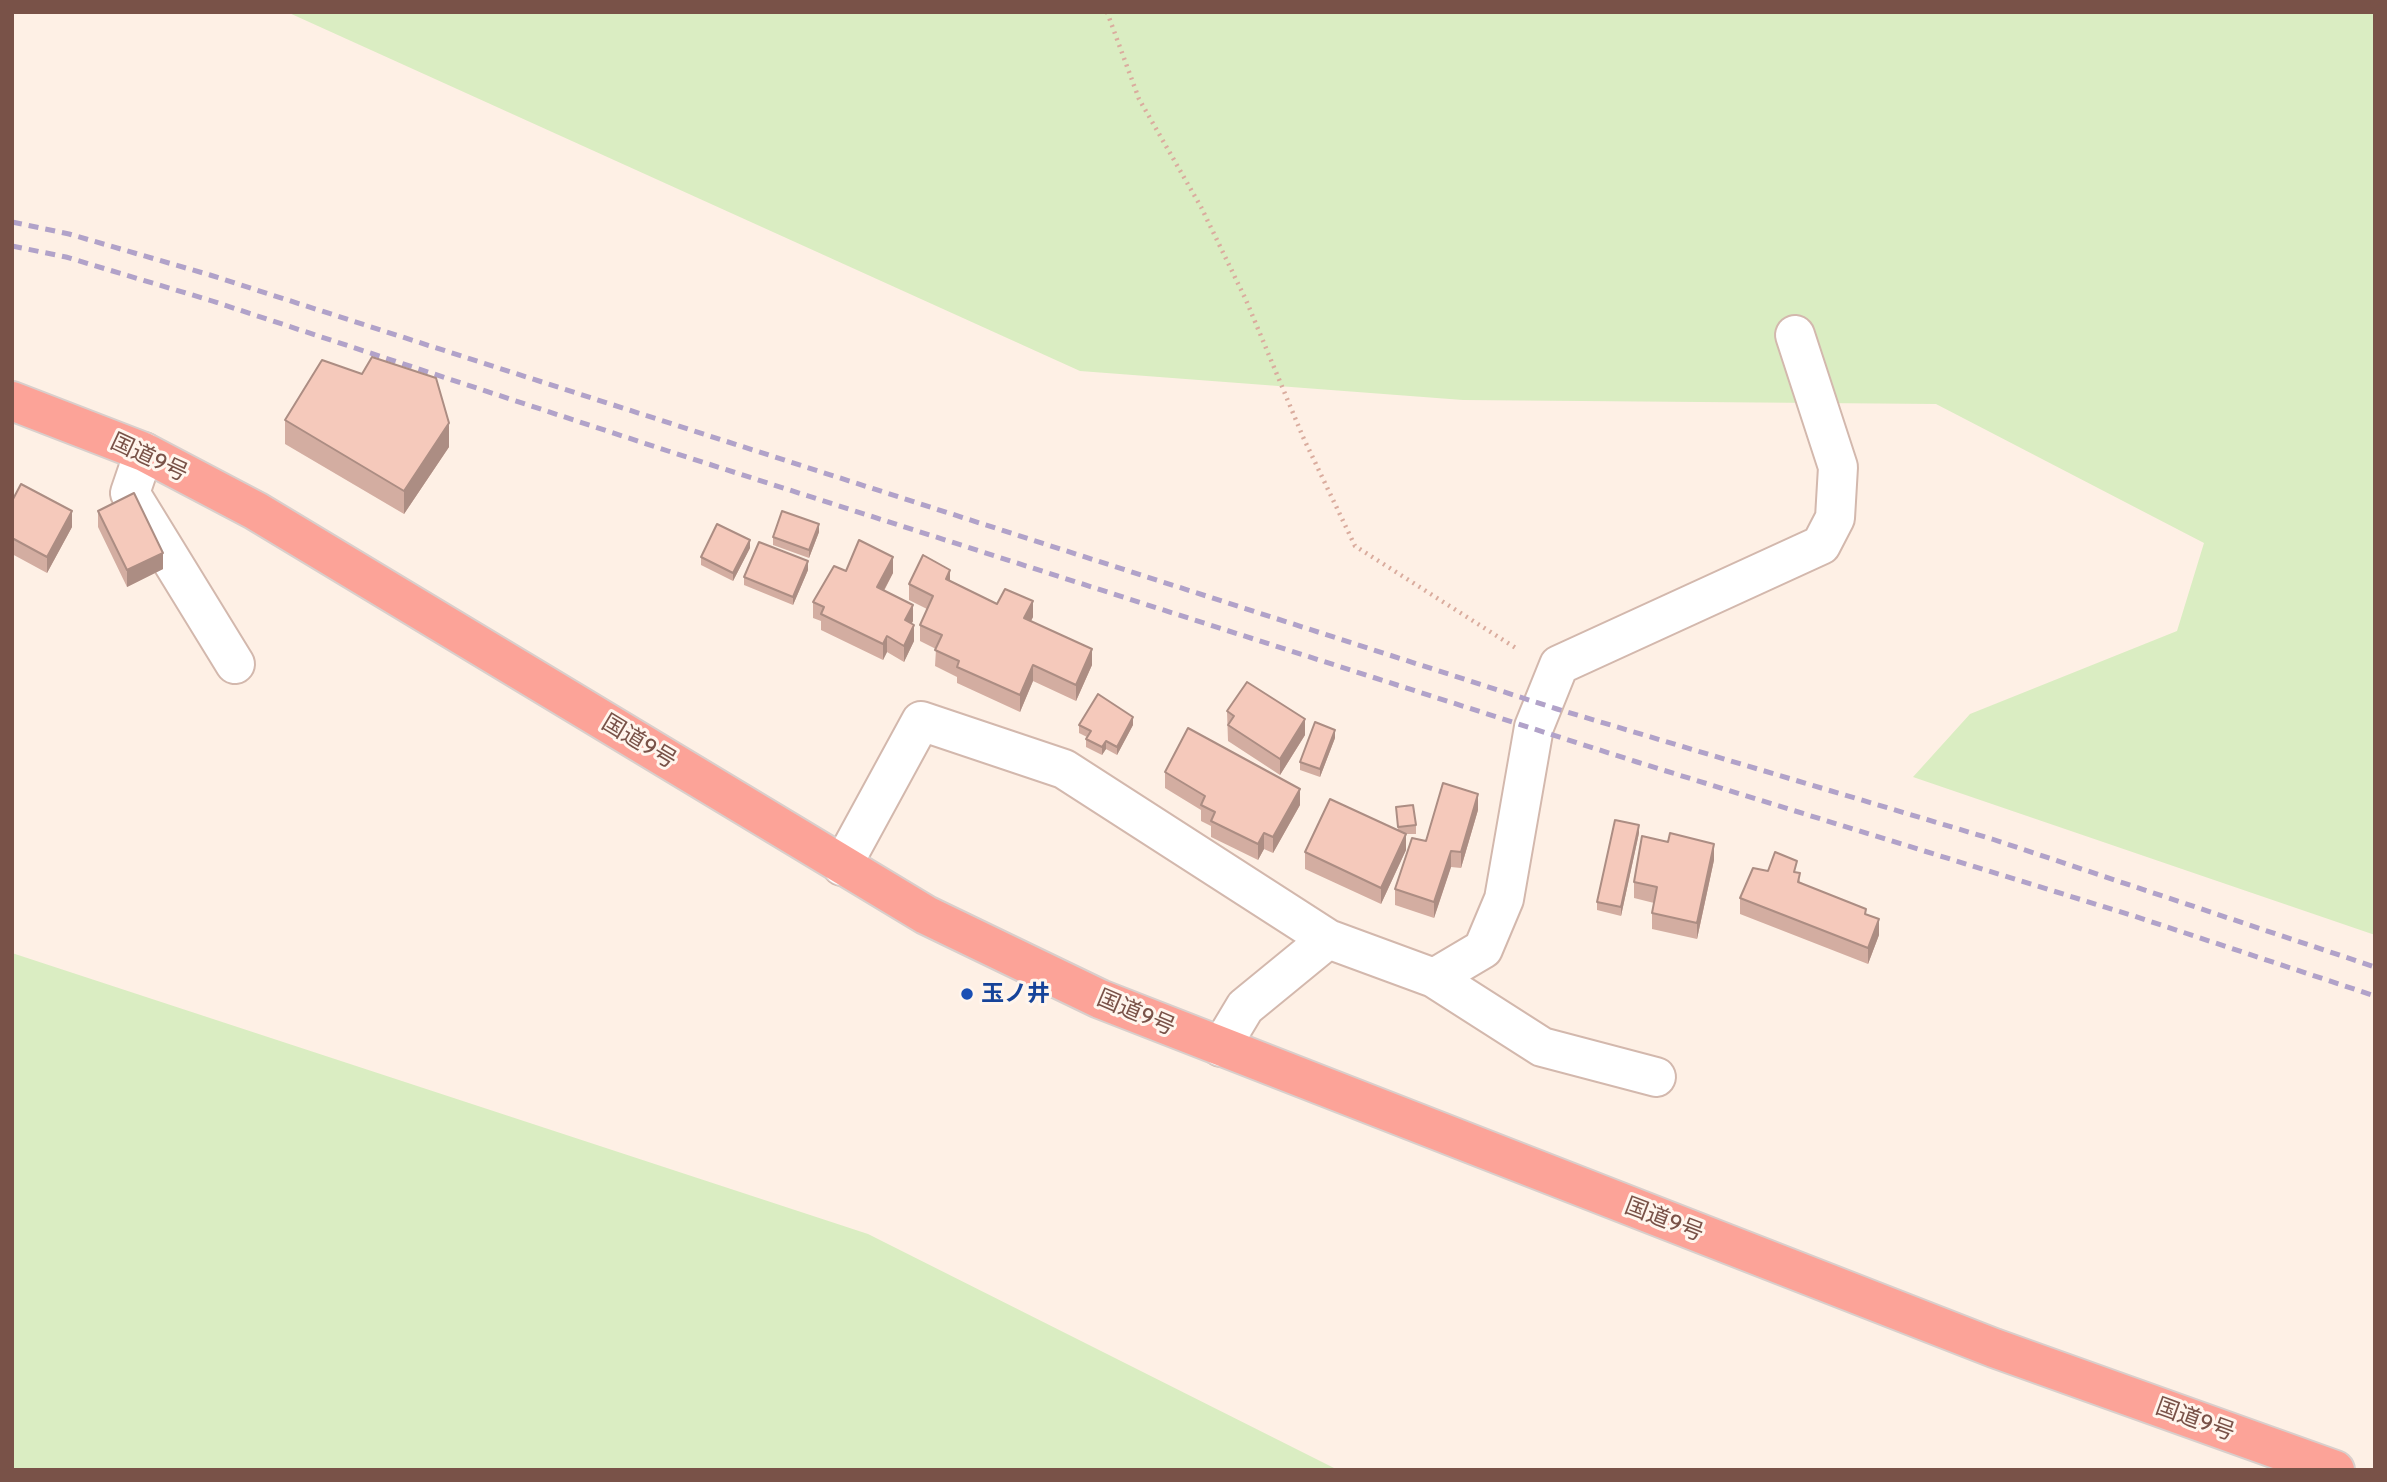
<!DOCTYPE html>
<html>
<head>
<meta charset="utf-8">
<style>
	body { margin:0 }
	#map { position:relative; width:2387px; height:1482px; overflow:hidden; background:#fef0e5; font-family:Cabin,sans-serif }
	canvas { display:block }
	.frame { position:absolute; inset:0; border:14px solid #795248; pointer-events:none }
</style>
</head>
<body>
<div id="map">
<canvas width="2387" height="1482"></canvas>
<div class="frame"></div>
</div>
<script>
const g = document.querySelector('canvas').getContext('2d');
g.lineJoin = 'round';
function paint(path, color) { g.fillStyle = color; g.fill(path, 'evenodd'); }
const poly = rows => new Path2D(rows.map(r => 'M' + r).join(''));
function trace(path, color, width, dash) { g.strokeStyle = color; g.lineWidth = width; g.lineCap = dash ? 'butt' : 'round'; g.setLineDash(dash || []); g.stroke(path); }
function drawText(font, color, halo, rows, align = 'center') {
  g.font = font + ' Cabin,"Noto Sans JP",sans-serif'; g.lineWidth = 6; g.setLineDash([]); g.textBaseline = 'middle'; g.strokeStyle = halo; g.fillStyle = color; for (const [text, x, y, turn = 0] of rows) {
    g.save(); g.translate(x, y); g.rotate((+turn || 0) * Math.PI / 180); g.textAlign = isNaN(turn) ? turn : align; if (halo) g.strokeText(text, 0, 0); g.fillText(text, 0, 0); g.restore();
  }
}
paint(poly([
	[287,12,2375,12,2375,935,1913,777,1970,714,2177,631,2204,543,1936,404,1463,400,1080,371],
	[12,953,868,1234,1338,1470,12,1470]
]), '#daedc2');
const minor = poly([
	[144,452,130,493,235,664],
	[842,866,921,721,1064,769,1328,939,1434,978,1483,949,1504,899,1534,727,1559,665,1821,545,1835,518,1838,467,1795,335],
	[1434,978,1542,1047,1656,1077],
	[1221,1047,1245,1007,1328,939]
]);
const highway = poly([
	[12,401,144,452,256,511,926,915,1100,999,1994,1348,2335,1470]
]);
trace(minor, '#d3b8ad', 42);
trace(highway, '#d9cfcc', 42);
trace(poly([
	[1107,12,1139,99,1201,207,1246,300,1303,437,1355,546,1519,650]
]), '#daac9e', 4.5, [2, 5]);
trace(minor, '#fff', 38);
trace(highway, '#fca398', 38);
trace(poly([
	[12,222,69,234,210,275,1557,709,1992,839,2375,967],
	[12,246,66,257,209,300,668,451,1637,762,2134,916,2375,996]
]), '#b1a2c9', 5, [10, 7]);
paint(poly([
	[285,420,449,447,404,514,285,444],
	[12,501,72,527,47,573,12,554],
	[98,511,163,569,127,587,98,527],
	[819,532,809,558,773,545,773,537],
	[750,548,733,581,701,565,701,557],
	[808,570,793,605,744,585,744,577],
	[846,571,893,573,884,591,913,621,912,623,914,641,904,662,887,652,883,660,821,630,821,621,813,618,813,602],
	[950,582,997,604,1033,617,1031,621,1092,665,1076,701,1033,681,1020,712,957,683,957,677,935,666,936,649,920,641,920,625,927,609,909,600,909,584],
	[1227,711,1305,735,1280,775,1228,741],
	[1079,725,1133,725,1117,755,1106,749,1102,755,1086,747,1086,739,1087,737,1079,733],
	[1335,738,1320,777,1300,770,1300,762],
	[1165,772,1300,805,1273,853,1264,849,1258,860,1211,837,1211,826,1201,821,1201,810,1165,788],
	[1396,807,1416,825,1416,834,1406,834,1406,850,1381,904,1305,869,1305,852,1398,830],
	[1478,810,1461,868,1451,867,1434,918,1395,905,1395,889,1426,841],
	[1639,833,1621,916,1597,910,1597,902],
	[1714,860,1697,939,1652,929,1652,913,1654,903,1634,898,1634,882],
	[1797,872,1800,882,1866,914,1879,935,1868,964,1740,914,1740,898]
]), '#d3ada1');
paint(poly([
	[449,423,449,447,404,514,404,491],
	[72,511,72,527,47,573,47,557],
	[819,524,819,532,809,558,809,550],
	[750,540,750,548,733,581,733,573],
	[163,553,163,569,127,587,127,570],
	[893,557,893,573,877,603,877,587],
	[808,561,808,570,793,605,793,597],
	[950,570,950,586,946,579],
	[1033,601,1033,617,1024,634,1024,618],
	[913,605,913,621,905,636,905,620],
	[914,625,914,641,904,662,904,646],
	[887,636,887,652,883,660,883,644],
	[1092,649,1092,665,1076,701,1076,685],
	[1033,665,1033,681,1020,712,1020,695],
	[1133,717,1133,725,1117,755,1117,747],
	[1305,719,1305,735,1280,775,1280,759],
	[1335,730,1335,738,1320,777,1320,769],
	[1106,741,1106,749,1102,755,1102,747],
	[1300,789,1300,805,1273,853,1273,837],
	[1478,794,1478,810,1461,868,1461,852],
	[1639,825,1639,833,1621,916,1621,907],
	[1264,833,1264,849,1258,860,1258,844],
	[1406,834,1406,850,1381,904,1381,888],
	[1714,844,1714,860,1697,939,1697,923],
	[1451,851,1451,867,1434,918,1434,902],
	[1879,919,1879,935,1868,964,1868,948]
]), '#ac8d83');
const building = poly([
	[372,357,436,378,449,423,404,491,285,420,322,360,362,374,372,357],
	[21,484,72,511,47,557,12,538,12,501,21,484],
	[134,493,163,553,127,570,98,511,134,493],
	[782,511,819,524,809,550,773,537,782,511],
	[717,524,750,540,733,573,701,557,717,524],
	[859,540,893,557,877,587,913,605,905,620,914,625,904,646,887,636,883,644,821,614,824,607,813,602,834,566,846,571,859,540],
	[759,542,808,561,793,597,744,577,759,542],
	[923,555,950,570,946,579,997,604,1005,589,1033,601,1024,618,1092,649,1076,685,1033,665,1020,695,957,667,959,661,935,650,942,635,920,625,933,596,909,584,923,555],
	[1247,682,1305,719,1280,759,1228,725,1234,716,1227,711,1247,682],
	[1098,694,1133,717,1117,747,1106,741,1102,747,1086,739,1091,731,1079,725,1098,694],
	[1315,722,1335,730,1320,769,1300,762,1315,722],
	[1188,728,1300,789,1273,837,1264,833,1258,844,1211,821,1215,812,1201,805,1205,796,1165,772,1188,728],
	[1443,783,1478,794,1461,852,1451,851,1434,902,1395,889,1412,838,1426,841,1443,783],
	[1330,799,1406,834,1381,888,1305,852,1330,799],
	[1413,805,1416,825,1398,827,1396,807,1413,805],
	[1615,820,1639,825,1621,907,1597,902,1615,820],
	[1670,833,1714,844,1697,923,1652,913,1657,887,1634,882,1642,836,1668,842,1670,833],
	[1775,852,1797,861,1794,872,1800,873,1798,882,1866,909,1865,914,1879,919,1868,948,1740,898,1753,868,1768,871,1775,852]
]);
paint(building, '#f5c9bb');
trace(building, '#ac8d83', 2);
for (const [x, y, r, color] of [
	[967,994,7,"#1a4fb4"]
]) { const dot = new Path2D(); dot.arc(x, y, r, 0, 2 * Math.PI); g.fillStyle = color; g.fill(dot); trace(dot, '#fff5ed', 2.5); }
drawText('23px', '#795248', '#fff5ed', [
	["国道9号",149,458,25],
	["国道9号",639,742,31],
	["国道9号",1136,1013,23],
	["国道9号",1664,1220,21],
	["国道9号",2195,1420,20]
]);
drawText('bold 23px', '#164399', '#fff5ed', [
	["玉ノ井",981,994]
], 'left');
</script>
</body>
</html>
